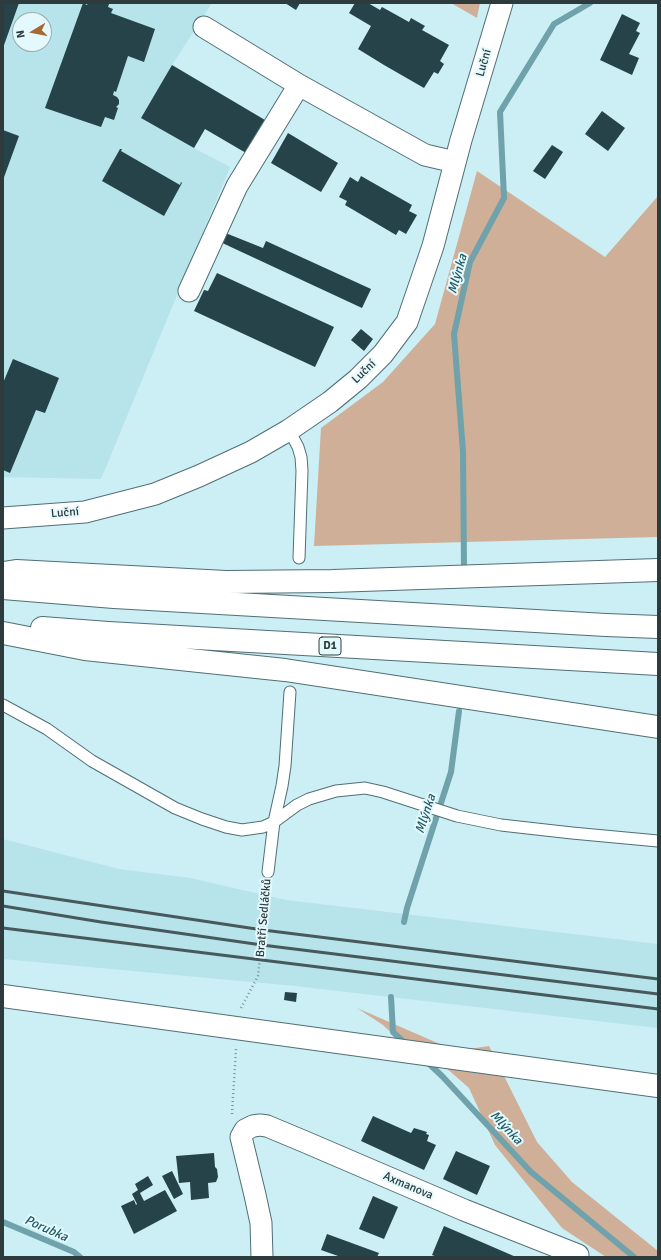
<!DOCTYPE html>
<html>
<head>
<meta charset="utf-8">
<style>
	body { margin:0 }
	#map { position:relative; width:661px; height:1260px; overflow:hidden; background:#cceef5; font-family:Signika,sans-serif }
	canvas { display:block }
	.frame { position:absolute; inset:0; border:4px solid #2d3b3d; pointer-events:none }
	.north { position:absolute; left:12px; top:12px; width:40px; height:40px; box-sizing:border-box; background:#e4f9fd; border:1px solid #9badb0; border-radius:50%; rotate:260deg; font-size:11px; font-weight:700; line-height:16px; text-align:center; color:#2d3b3d }
	.north::after { content:''; display:block; margin:auto; width:14px; height:18px; background:#a96832; clip-path:polygon(50% 0,100% 100%,50% 72%,0 100%) }
</style>
</head>
<body>
<div id="map">
<canvas width="661" height="1260"></canvas>
<div class="frame"></div>
<div class="north">N</div>
</div>
<script>
const g = document.querySelector('canvas').getContext('2d');
g.lineJoin = 'round';
function paint(path, color) { g.fillStyle = color; g.fill(path, 'evenodd'); }
const poly = rows => new Path2D(rows.map(r => 'M' + r).join(''));
function trace(path, color, width, dash) { g.strokeStyle = color; g.lineWidth = width; g.lineCap = dash ? 'butt' : 'round'; g.setLineDash(dash || []); g.stroke(path); }
function drawText(font, color, halo, rows, align = 'center') {
  g.font = font + ' Signika,sans-serif'; g.lineWidth = 4; g.setLineDash([]); g.textBaseline = 'middle'; g.strokeStyle = halo; g.fillStyle = color; for (const [text, x, y, turn = 0] of rows) {
    g.save(); g.translate(x, y); g.rotate((+turn || 0) * Math.PI / 180); g.textAlign = isNaN(turn) ? turn : align; if (halo) g.strokeText(text, 0, 0); g.fillText(text, 0, 0); g.restore();
  }
}
paint(poly([
	[3,3,212,3,172,65,141,118,194,148,230,167,101,479,3,477],
	[20,20,44,20,44,44,20,44],
	[3,839,119,869,190,878,286,900,658,944,658,1028,295,986,3,959]
]), '#b7e3eb');
paint(poly([
	[451,3,480,3,477,18],
	[477,171,605,257,658,196,658,537,314,546,321,428,383,382,435,324],
	[357,1008,456,1051,489,1046,537,1142,572,1182,658,1251,658,1257,606,1257,562,1228,495,1145,469,1088,428,1052,400,1041,383,1025]
]), '#cfaf98');
trace(poly([
	[464,569,463,452,454,334,470,262,504,198,500,112,554,24,590,3],
	[404,922,407,908,451,772,459,711],
	[391,997,393,1032,407,1045],
	[426,1061,442,1076,531,1172,634,1257],
	[3,1222,74,1252,80,1257]
]), '#6fa2ab', 6);
paint(poly([
	[3,3,19,3,3,48],
	[83,3,87,5,88,3,105,3,109,4,108,7,113,9,111,13,155,29,144,62,128,56,116,92,114,91,113,95,117,97,119,100,119,104,116,107,118,108,114,120,105,117,101,127,45,108],
	[285,3,300,3,296,10],
	[355,3,368,3,380,10,382,7,409,22,411,18,425,26,422,30,449,45,440,61,444,64,438,74,434,72,424,88,384,65,358,49,371,26,349,13],
	[622,14,640,23,636,31,640,33,629,54,639,58,632,75,600,60],
	[172,65,265,120,246,153,205,129,194,148,141,118],
	[602,111,625,128,608,151,585,134],
	[3,130,19,136,3,180],
	[288,133,338,163,321,192,271,163],
	[552,145,563,152,545,179,533,171],
	[120,149,122,149,121,151,180,185,181,182,182,183,164,216,102,181],
	[361,176,412,205,409,211,417,215,406,234,399,230,396,235,345,205,347,201,339,197,350,177,358,182],
	[223,232,263,248,266,241,371,289,362,308,218,241],
	[217,273,334,327,315,367,194,311,204,290,208,291],
	[361,329,373,339,364,351,351,340],
	[13,359,59,378,45,413,36,410,10,473,3,470,3,383],
	[285,992,297,993,296,1002,284,1000],
	[373,1116,411,1133,414,1128,427,1132,426,1134,429,1135,427,1141,436,1145,424,1170,361,1141],
	[456,1151,490,1166,477,1195,443,1179],
	[214,1153,215,1167,217,1169,218,1177,216,1182,208,1183,209,1198,191,1200,190,1182,179,1183,176,1156],
	[172,1171,183,1194,174,1199,162,1176],
	[148,1176,153,1185,140,1193,144,1201,165,1190,177,1211,134,1234,121,1206,134,1200,136,1205,137,1204,132,1194,138,1190,135,1184],
	[373,1196,398,1207,384,1239,359,1229],
	[444,1226,486,1244,516,1257,437,1257,432,1255],
	[327,1234,379,1253,377,1257,341,1257,321,1250]
]), '#254348');
const service = poly([
	[289,430,298,447,301,457,302,471,299,558],
	[3,705,47,729,92,761,175,808,202,819,226,827,242,830,263,827,274,822,297,805,309,799,336,791,365,788,383,792,457,816,501,825,572,833,658,841],
	[268,872,274,822,282,786,285,766,290,692]
]);
const minor = poly([
	[204,27,299,85,425,155,455,162],
	[189,291,237,186,299,85],
	[3,518,85,512,155,494,199,476,251,452,289,430,330,402,358,379,383,354,407,322,433,246,461,140,502,3],
	[262,1257,261,1223,255,1195,241,1137,245,1130,253,1126,260,1125,267,1126,303,1141,464,1210,578,1255]
]);
const tertiary = poly([
	[3,996,658,1086]
]);
const motorway = poly([
	[3,573,16,571,226,582,332,581,658,570],
	[3,588,114,597,606,625,658,627],
	[42,628,108,633,658,664],
	[3,633,85,649,285,670,658,727]
]);
trace(service, '#506f75', 13);
trace(minor, '#506f75', 23);
trace(tertiary, '#506f75', 24);
trace(motorway, '#506f75', 24);
trace(poly([
	[241,1008,258,976,267,886],
	[232,1114,236,1049]
]), '#7d959a', 2.5, [1, 3]);
trace(service, '#fff', 11);
trace(minor, '#fff', 21);
trace(tertiary, '#fff', 22);
trace(motorway, '#fff', 22);
trace(poly([
	[3,891,263,930,658,979],
	[3,906,101,922,262,945,658,994],
	[3,928,658,1009]
]), '#48595c', 3);
for (const [x, y, w] of [
	[330,646,22]
]) { const box = new Path2D(); box.roundRect(x - w / 2, y - 9, w, 18, 3); g.fillStyle = '#e4f9fd'; g.fill(box); trace(box, '#2d3b3d', 1); }
drawText('bold 11px', '#2d3b3d', null, [
	["D1",330,646]
]);
drawText('12px', '#2d3b3d', '#e4f9fd', [
	["Luční",484,63,-74],
	["Luční",364,372,-44],
	["Luční",65,513,-5],
	["Bratří Sedláčků",264,918,-85],
	["Axmanova",408,1186,23]
]);
drawText('italic 13px', '#235b64', '#e4f9fd', [
	["Mlýnka",458,274,-74],
	["Mlýnka",426,814,-72],
	["Mlýnka",506,1128,47],
	["Porubka",46,1229,24]
]);
</script>
</body>
</html>
